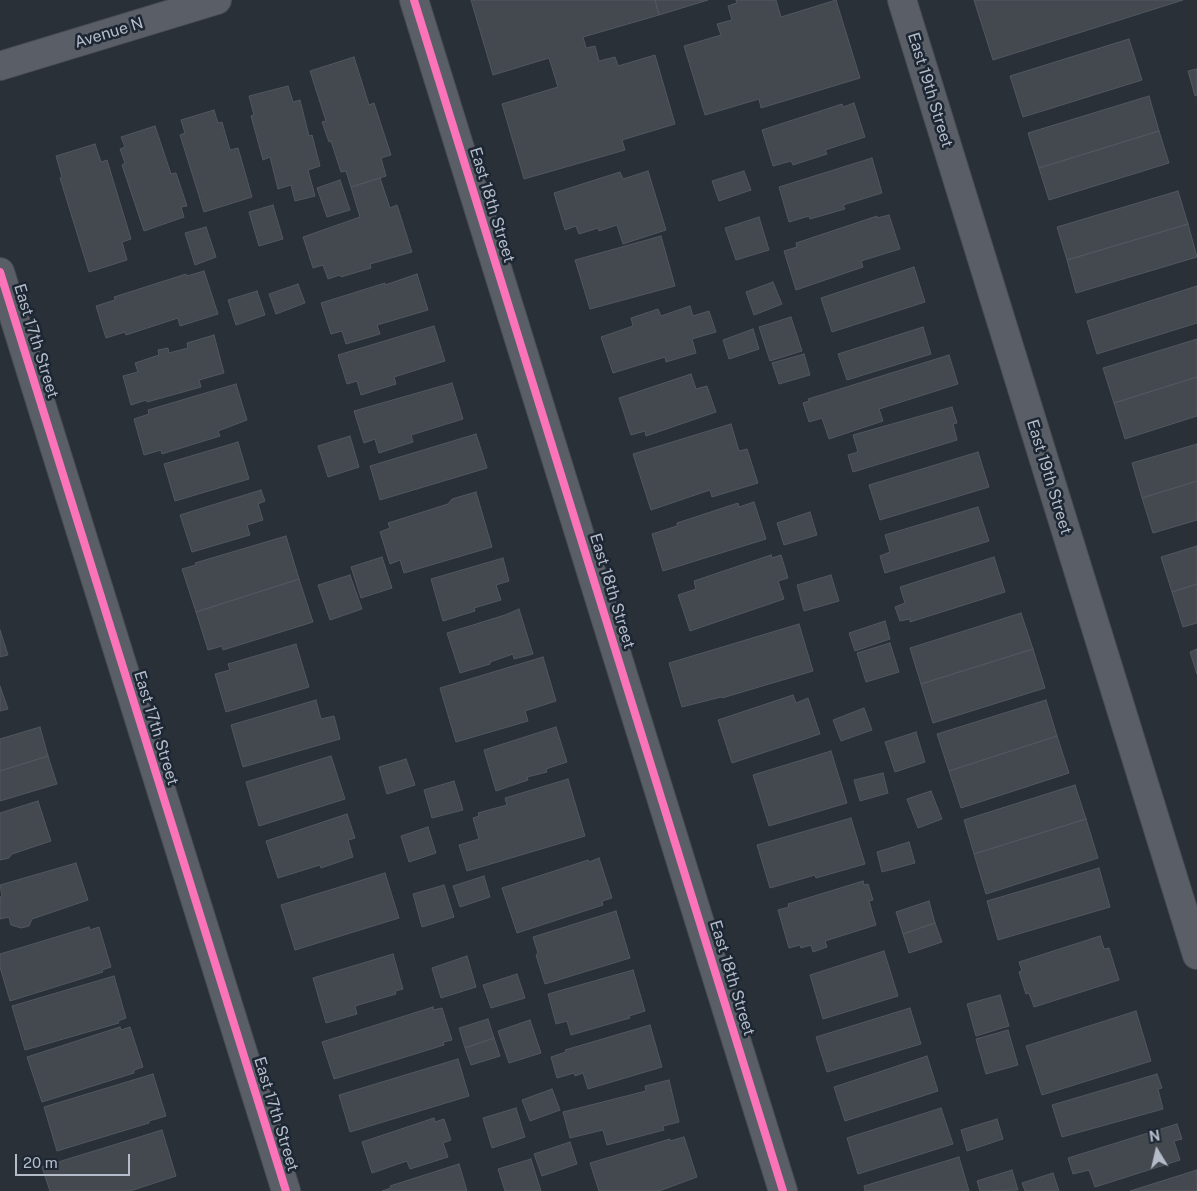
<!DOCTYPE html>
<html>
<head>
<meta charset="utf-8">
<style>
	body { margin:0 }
	#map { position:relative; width:1197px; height:1191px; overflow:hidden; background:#2a3038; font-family:"Public Sans",sans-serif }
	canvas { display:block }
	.north { position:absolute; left:1132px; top:1126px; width:50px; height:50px; -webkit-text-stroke:4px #1d2633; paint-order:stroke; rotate:351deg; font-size:14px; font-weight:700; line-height:20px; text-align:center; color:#b4bcc9 }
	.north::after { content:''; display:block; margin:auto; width:18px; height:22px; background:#b4bcc9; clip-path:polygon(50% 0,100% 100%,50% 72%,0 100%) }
	.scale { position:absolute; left:15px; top:1154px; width:115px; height:22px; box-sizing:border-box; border:2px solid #b4bcc9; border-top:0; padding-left:6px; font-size:15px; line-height:18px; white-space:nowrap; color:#b4bcc9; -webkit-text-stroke:4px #1d2633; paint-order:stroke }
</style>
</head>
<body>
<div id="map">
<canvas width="1197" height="1191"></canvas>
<div class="north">N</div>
<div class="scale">20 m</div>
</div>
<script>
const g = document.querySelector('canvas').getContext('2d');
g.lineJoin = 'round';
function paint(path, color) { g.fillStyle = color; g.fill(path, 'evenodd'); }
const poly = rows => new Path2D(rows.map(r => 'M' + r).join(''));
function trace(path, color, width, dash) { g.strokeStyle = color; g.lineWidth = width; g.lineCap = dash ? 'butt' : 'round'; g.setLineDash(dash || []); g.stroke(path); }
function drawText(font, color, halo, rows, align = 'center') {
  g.font = font + ' "Public Sans",sans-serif'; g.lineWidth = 5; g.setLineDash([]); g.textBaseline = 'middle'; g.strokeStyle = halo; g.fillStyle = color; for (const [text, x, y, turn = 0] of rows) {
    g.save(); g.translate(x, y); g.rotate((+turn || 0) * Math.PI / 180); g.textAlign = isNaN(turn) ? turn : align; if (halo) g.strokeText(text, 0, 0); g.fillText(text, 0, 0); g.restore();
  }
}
const building = poly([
	[471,0,655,0,659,15,583,37,586,48,595,46,599,61,615,57,618,66,655,55,675,124,622,140,625,150,524,179,502,104,558,87,549,58,493,75,471,0],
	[655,0,708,0,659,15,655,0],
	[736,0,776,0,781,17,836,0,860,78,761,108,759,99,705,115,684,46,721,35,717,24,732,20,728,6,737,3,736,0],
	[974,0,1183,0,993,60,974,0],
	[1129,39,1142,80,1023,117,1010,76,1129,39],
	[354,57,369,105,374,103,391,155,381,158,386,176,351,187,346,171,341,172,331,141,329,142,322,122,326,121,310,71,354,57],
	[1197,69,1197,95,1195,96,1188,71,1197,69],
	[288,86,293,102,300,100,309,136,312,135,320,166,308,170,315,196,295,201,291,185,278,189,270,157,263,160,251,116,254,115,249,96,288,86],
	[1149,96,1159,131,1039,168,1028,133,1149,96],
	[854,103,865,137,825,150,827,154,793,165,791,161,773,166,762,130,842,104,843,107,854,103],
	[214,110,218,123,222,122,230,150,238,148,252,197,204,212,180,135,185,133,181,120,214,110],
	[155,126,171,174,176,173,187,206,181,207,184,217,144,231,122,165,125,163,120,149,125,147,121,137,155,126],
	[1159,131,1169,163,1049,200,1039,168,1159,131],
	[95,144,101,162,107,160,131,239,122,242,127,260,89,272,60,178,62,177,56,156,95,144],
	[872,158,882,193,843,205,845,209,810,219,809,216,789,222,779,187,872,158],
	[648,171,666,230,623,244,617,225,599,231,598,228,579,234,576,226,565,230,554,193,620,172,623,179,648,171],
	[744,171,751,190,719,201,712,181,744,171],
	[380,178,390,208,397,205,412,252,370,264,371,268,341,277,340,275,328,279,323,265,313,268,303,237,360,217,351,187,380,178],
	[340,180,350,210,327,217,317,188,340,180],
	[1178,191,1188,224,1067,260,1057,227,1178,191],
	[273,205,283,239,259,246,249,212,273,205],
	[889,215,900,249,861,261,863,267,796,290,784,251,797,247,796,243,877,216,877,218,889,215],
	[759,217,769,250,736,260,725,228,759,217],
	[1188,224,1197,257,1076,293,1067,260,1188,224],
	[206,227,216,257,195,265,185,233,206,227],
	[661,236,675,286,590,309,575,260,661,236],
	[914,267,925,302,832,332,821,298,914,267],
	[204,271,218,314,180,326,178,318,126,335,125,332,106,338,96,306,115,300,114,297,186,274,187,276,204,271],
	[417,274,428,310,377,325,380,334,346,344,342,331,331,334,321,303,385,283,385,285,417,274],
	[773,282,782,304,754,315,746,292,773,282],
	[298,284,305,303,276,314,269,294,298,284],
	[1197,286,1197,323,1097,354,1087,321,1197,286],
	[257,291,265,315,236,325,228,300,257,291],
	[690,306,693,316,709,311,716,332,692,339,696,353,666,362,665,357,613,373,601,337,633,326,631,318,658,309,661,316,690,306],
	[791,317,802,351,770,361,759,327,791,317],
	[434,326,445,361,394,377,396,384,361,395,357,381,347,384,338,355,434,326],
	[923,327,931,354,847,380,838,354,923,327],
	[753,329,759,349,729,359,723,340,753,329],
	[214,335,224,373,199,380,201,387,147,402,146,400,131,405,123,376,138,372,135,363,159,355,158,350,168,348,169,353,188,348,187,343,214,335],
	[1197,339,1197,377,1114,403,1103,368,1197,339],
	[804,354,810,375,779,384,772,363,804,354],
	[949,355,958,384,879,409,883,421,829,439,822,418,809,422,803,403,809,401,808,399,949,355],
	[691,374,696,389,707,386,716,412,646,436,645,431,631,435,619,398,691,374],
	[1197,377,1197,416,1125,439,1114,403,1197,377],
	[452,383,463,419,411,435,413,442,379,453,375,439,364,443,354,411,452,383],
	[236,384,247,420,218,431,220,436,162,454,161,450,144,455,134,419,149,414,148,410,236,384],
	[952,407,957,423,953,424,957,440,853,472,848,455,858,452,853,435,952,407],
	[731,424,739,451,747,449,758,483,712,497,710,490,651,510,633,454,731,424],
	[476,434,487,468,380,500,370,466,476,434],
	[350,436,359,467,328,477,318,446,350,436],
	[238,442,249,479,175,501,164,464,238,442],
	[1197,444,1197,481,1142,498,1132,463,1197,444],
	[978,452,989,487,880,520,869,485,978,452],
	[1197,481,1197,520,1153,533,1142,498,1197,481],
	[261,490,265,501,258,504,263,520,247,525,250,535,192,552,180,515,261,490],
	[476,492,492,547,404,573,400,560,390,564,380,532,390,528,388,523,448,504,452,499,476,492],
	[754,502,766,539,663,571,652,534,677,526,677,523,738,503,739,507,754,502],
	[978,507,989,541,885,573,880,556,890,552,885,535,978,507],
	[810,512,817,535,784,545,777,523,810,512],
	[286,536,299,579,196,612,182,569,196,565,195,563,286,536],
	[1197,546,1197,584,1172,592,1161,557,1197,546],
	[771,555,772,558,781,555,788,578,778,581,784,599,690,631,678,595,696,589,694,581,771,555],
	[382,557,392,588,361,598,351,567,382,557],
	[994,557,1005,592,910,622,910,619,900,621,895,607,905,603,900,587,994,557],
	[503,558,509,581,496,585,501,600,474,608,475,611,443,621,431,579,503,558],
	[350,575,362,609,330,620,318,585,350,575],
	[831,575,839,601,804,611,797,585,831,575],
	[299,579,313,622,223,650,222,646,208,650,196,612,299,579],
	[1197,584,1197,623,1183,627,1172,592,1197,584],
	[519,609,533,654,514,659,513,654,490,662,490,664,460,673,447,633,505,615,519,609],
	[1021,613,1033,649,921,684,910,648,1021,613],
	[885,621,890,639,855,651,849,633,885,621],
	[799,624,813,671,722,698,721,697,682,707,669,663,799,624],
	[0,630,8,655,0,657,0,630],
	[890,643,899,672,866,682,857,653,890,643],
	[296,644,309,687,226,712,215,674,230,670,228,664,296,644],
	[1033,649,1045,688,933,723,921,684,1033,649],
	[1197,649,1197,674,1190,652,1197,649],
	[543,657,556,701,525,711,528,721,456,742,440,688,543,657],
	[0,686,8,709,0,711,0,686],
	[793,695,796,703,808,698,820,734,732,763,718,720,793,695],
	[316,700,321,719,334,716,340,739,243,767,231,725,316,700],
	[1046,700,1057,736,949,771,937,734,1046,700],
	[864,708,872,730,841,741,833,720,864,708],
	[40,727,48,756,0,771,0,739,40,727],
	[556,727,567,762,546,769,547,772,527,777,528,780,496,791,484,750,556,727],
	[916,732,925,762,895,772,885,742,916,732],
	[1057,736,1069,773,961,808,949,771,1057,736],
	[831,751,847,803,769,826,753,775,831,751],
	[48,756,57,784,0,801,0,771,48,756],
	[331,756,345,799,259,826,246,782,331,756],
	[406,759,415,785,387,794,379,767,406,759],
	[883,773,888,793,860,801,854,780,883,773],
	[568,779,585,836,467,871,459,845,479,839,473,818,479,816,478,813,507,805,505,798,568,779],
	[454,781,463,810,432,818,424,790,454,781],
	[1075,785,1086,819,974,854,964,820,1075,785],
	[931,791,942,819,918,828,907,799,931,791],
	[38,801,51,841,12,854,9,858,0,860,0,813,38,801],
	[347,814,355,838,348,840,353,857,321,868,320,865,278,878,266,841,347,814],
	[851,818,865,864,816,878,815,875,770,888,757,845,851,818],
	[1086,819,1098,858,986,894,974,854,1086,819],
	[428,827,436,853,409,862,401,836,428,827],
	[909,842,915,863,882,872,877,852,909,842],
	[599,858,612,898,602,901,603,905,517,933,502,888,588,860,589,862,599,858],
	[76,863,88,900,32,919,29,926,21,928,11,925,9,917,0,919,0,897,2,896,0,885,76,863],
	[1099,868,1110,907,998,940,987,901,1099,868],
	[385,873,399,918,295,950,281,905,385,873],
	[484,876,490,897,460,907,453,886,484,876],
	[863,881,864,885,868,884,873,900,869,901,876,925,825,941,827,947,813,952,811,945,801,948,800,945,789,948,778,910,789,907,788,904,863,881],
	[444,885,454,917,422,927,413,894,444,885],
	[929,901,935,923,903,934,896,912,929,901],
	[616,911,630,958,545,984,536,955,538,953,533,937,616,911],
	[935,923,942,942,909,953,903,934,935,923],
	[89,927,90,930,99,927,111,967,102,970,103,972,10,1001,0,967,0,954,89,927],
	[1100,936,1104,949,1109,948,1119,980,1034,1007,1029,993,1026,994,1019,972,1022,971,1019,962,1100,936],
	[884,951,898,996,823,1019,810,975,884,951],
	[393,954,403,989,395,991,396,994,355,1006,357,1014,326,1023,313,978,393,954],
	[467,956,476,987,441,998,432,968,467,956],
	[633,970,645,1011,629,1016,630,1018,571,1035,567,1021,556,1024,548,994,633,970],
	[517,974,525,998,491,1008,483,985,517,974],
	[114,976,126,1018,118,1021,119,1023,25,1050,12,1006,114,976],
	[1000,995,1009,1026,976,1036,967,1004,1000,995],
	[433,1007,433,1010,442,1008,452,1040,443,1042,444,1045,334,1079,322,1042,433,1007],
	[910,1008,921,1044,827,1072,816,1037,910,1008],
	[1136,1011,1151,1061,1042,1095,1026,1046,1136,1011],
	[488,1019,494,1038,465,1048,459,1028,488,1019],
	[530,1020,541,1053,509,1063,498,1031,530,1020],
	[650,1025,662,1067,588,1089,583,1073,575,1076,574,1073,557,1078,551,1057,566,1052,565,1050,650,1025],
	[120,1027,121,1030,130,1027,143,1067,134,1070,134,1073,42,1102,27,1057,120,1027],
	[1008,1030,1018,1065,986,1074,976,1039,1008,1030],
	[494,1038,500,1056,471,1065,465,1048,494,1038],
	[927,1056,938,1091,845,1121,834,1087,927,1056],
	[458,1059,469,1096,350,1132,339,1095,458,1059],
	[153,1074,166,1116,149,1121,149,1123,57,1151,44,1107,153,1074],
	[1157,1074,1162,1088,1158,1089,1163,1109,1062,1137,1052,1105,1157,1074],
	[669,1080,679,1122,663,1126,664,1130,607,1145,603,1130,570,1138,563,1112,646,1091,645,1086,669,1080],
	[552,1089,560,1110,530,1121,522,1100,552,1089],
	[516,1108,525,1137,492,1148,483,1118,516,1108],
	[941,1108,953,1144,858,1174,847,1138,941,1108],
	[434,1118,435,1122,444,1119,451,1140,443,1143,448,1157,410,1169,407,1161,372,1173,362,1142,434,1118],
	[997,1119,1003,1139,967,1151,961,1130,997,1119],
	[1177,1124,1182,1139,1174,1141,1180,1160,1095,1187,1089,1170,1073,1174,1068,1158,1177,1124],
	[162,1130,176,1176,130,1191,50,1191,42,1167,162,1130],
	[684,1137,697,1177,659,1191,599,1191,590,1163,670,1139,670,1141,684,1137],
	[570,1142,577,1164,542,1176,534,1154,570,1142],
	[959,1157,969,1191,865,1191,864,1186,959,1157],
	[531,1159,541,1191,505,1191,498,1169,531,1159],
	[459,1164,467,1191,382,1191,391,1188,390,1186,459,1164],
	[1012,1170,1018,1190,980,1191,977,1181,1012,1170],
	[1197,1170,1197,1191,1130,1191,1197,1170],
	[1053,1173,1059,1191,1025,1191,1022,1183,1053,1173]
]);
paint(building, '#444950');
trace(building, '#52575f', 1);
const minor = poly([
	[414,0,783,1191],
	[902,0,1197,955],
	[0,66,217,0],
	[0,272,286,1191]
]);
trace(minor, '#484c53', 30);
trace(minor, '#5a5e66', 28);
trace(poly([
	[414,0,783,1191],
	[0,272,286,1191]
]), '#fb73b8', 8);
drawText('16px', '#b4bcc9', '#1d2633', [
	["Avenue N",109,33,-17],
	["East 19th Street",930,90,73],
	["East 18th Street",492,205,73],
	["East 17th Street",36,341,73],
	["East 19th Street",1049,477,73],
	["East 18th Street",612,591,73],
	["East 17th Street",156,728,73],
	["East 18th Street",732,978,73],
	["East 17th Street",276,1114,73]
]);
</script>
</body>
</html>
